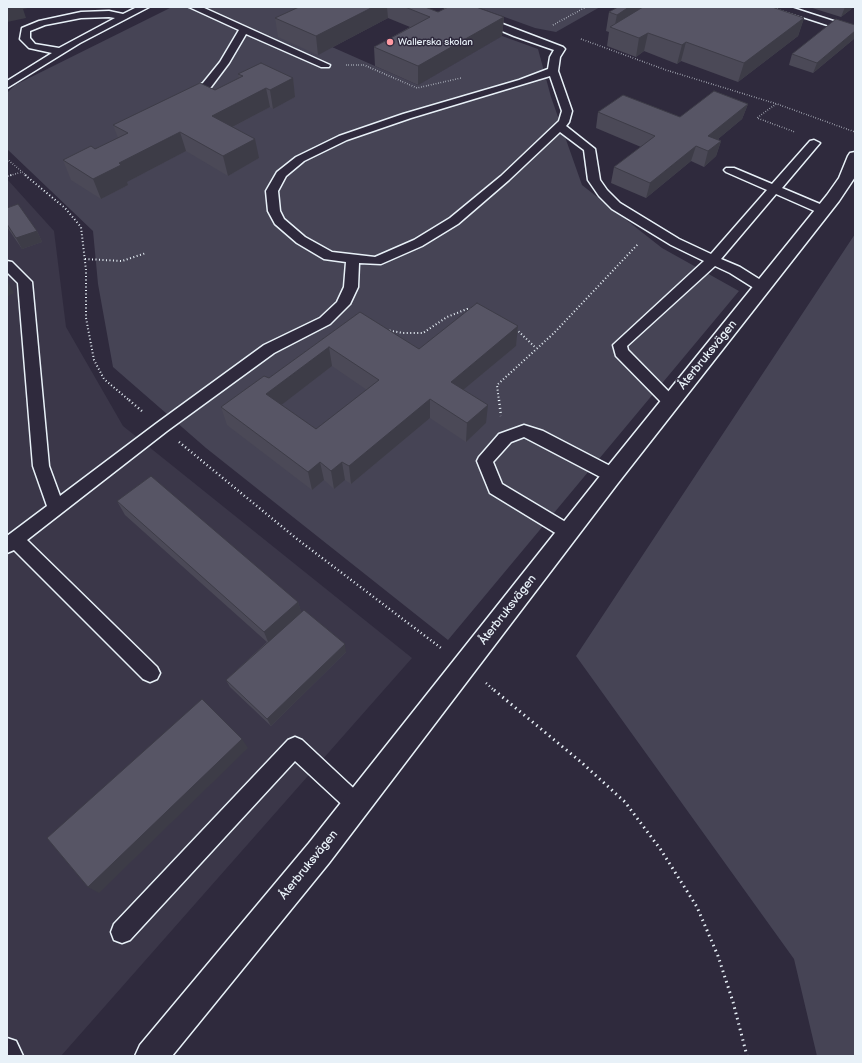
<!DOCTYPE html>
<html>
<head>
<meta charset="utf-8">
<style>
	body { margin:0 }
	#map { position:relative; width:862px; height:1063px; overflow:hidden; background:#2f2a3d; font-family:"Balsamiq Sans",sans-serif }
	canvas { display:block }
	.frame { position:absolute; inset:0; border:8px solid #e8f1f8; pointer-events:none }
</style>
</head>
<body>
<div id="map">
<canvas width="862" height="1063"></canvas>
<div class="frame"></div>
</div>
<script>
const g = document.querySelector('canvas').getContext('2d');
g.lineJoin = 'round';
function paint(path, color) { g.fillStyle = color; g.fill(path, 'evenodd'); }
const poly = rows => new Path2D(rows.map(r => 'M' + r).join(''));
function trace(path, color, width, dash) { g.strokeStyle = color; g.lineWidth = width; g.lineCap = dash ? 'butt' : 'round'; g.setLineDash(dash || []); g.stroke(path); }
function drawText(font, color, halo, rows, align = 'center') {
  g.font = font + ' "Balsamiq Sans",sans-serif'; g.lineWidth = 3; g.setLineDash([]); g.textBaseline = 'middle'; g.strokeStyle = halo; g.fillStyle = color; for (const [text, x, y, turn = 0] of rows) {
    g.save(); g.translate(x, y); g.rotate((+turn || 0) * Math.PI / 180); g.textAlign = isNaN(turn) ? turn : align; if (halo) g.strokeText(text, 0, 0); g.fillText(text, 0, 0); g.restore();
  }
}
paint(poly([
	[7,179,54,231,66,327,123,426,412,658,61,1056,7,1056]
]), '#3b3749');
paint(poly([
	[172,7,339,7,318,55,332,47,418,85,502,36,538,49,551,97,582,185,662,248,739,291,448,640,206,448,113,367,98,284,93,231,7,149,7,93,15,85],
	[477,7,600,7,556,32,535,28],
	[855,234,855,1056,817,1056,794,959,576,656]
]), '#464455');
const service = poly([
	[137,7,149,7,80,43,7,88,7,81,52,53,29,48,20,39,22,28,39,21,81,12,109,11,123,14,137,7],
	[109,17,115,18,59,48,35,44,30,38,30,31,45,25,81,18,109,17],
	[189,7,202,7,330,65,329,67,321,67,246,34,229,63,211,87,190,100,182,100,181,98,182,96,203,83,220,62,239,30,189,7],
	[445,7,458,7,563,47,565,49,560,57,558,71,572,111,569,122,566,126,595,149,600,180,607,190,620,203,679,239,711,254,767,190,726,172,724,170,726,168,734,168,772,184,810,141,814,140,820,143,782,188,827,207,829,210,827,213,819,213,776,194,721,259,740,267,767,284,769,287,767,290,757,290,730,273,715,266,627,346,628,350,675,398,678,402,675,406,670,408,665,406,616,356,613,345,704,261,671,245,612,209,599,196,588,180,584,150,560,132,509,180,458,224,422,246,381,264,359,263,358,287,350,304,330,324,274,353,167,431,27,540,157,667,160,673,157,679,150,682,143,679,14,550,7,553,7,536,47,506,33,466,18,283,7,272,7,261,12,262,32,282,49,466,60,496,157,423,264,345,320,318,337,302,344,287,346,262,324,259,297,243,275,224,268,211,266,191,277,172,296,157,339,136,403,114,519,80,548,69,550,57,554,50,514,36,445,7],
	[550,76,562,111,559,121,501,176,450,218,414,240,375,257,332,252,305,237,284,219,280,211,278,191,286,176,304,161,347,140,411,118,550,76],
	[776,7,790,7,855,28,855,34,778,9,776,7],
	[524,425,543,431,618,470,620,475,618,480,612,481,606,480,524,437,511,442,493,462,502,484,574,527,577,532,574,537,568,539,562,537,490,493,488,488,477,461,479,457,499,434,524,425],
	[295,737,302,740,364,798,368,805,364,812,357,816,350,812,295,761,130,940,122,943,114,940,111,932,114,924,288,740,295,737],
	[7,1038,16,1041,23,1056,7,1056,7,1038]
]);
const minor = poly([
	[855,152,855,177,839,201,618,483,329,863,172,1056,135,1056,140,1045,309,843,604,471,827,195,839,178,848,156,850,153,855,152]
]);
trace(service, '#e8f1f8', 3);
trace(minor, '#e8f1f8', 3);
trace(poly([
	[553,25,586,7],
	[581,39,666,70,777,104,855,132],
	[346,65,364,65,417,88,461,78],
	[776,104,757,118,795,132],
	[7,159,27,176],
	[8,176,22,172]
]), '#e8f1f8', 1.5, [0.5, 2]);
trace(poly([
	[25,175,65,208,81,227,86,270,86,318,94,360,104,379,130,401],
	[7,176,12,175],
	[85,259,122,261,146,253],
	[516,329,536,348],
	[386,330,403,333,423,333,447,317,467,309,472,309],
	[499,401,497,385,554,333,638,244]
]), '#e8f1f8', 2, [1, 2.5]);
trace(poly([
	[129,400,143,412],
	[499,400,501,416],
	[179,442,297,539,441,648],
	[486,683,495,691]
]), '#e8f1f8', 2.5, [1, 3]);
trace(poly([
	[494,690,581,762,625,802,661,850,697,907,718,956,733,1002,747,1056]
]), '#e8f1f8', 3, [1.5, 4]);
paint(service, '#2f2a3d');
paint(minor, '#2f2a3d');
paint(poly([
	[299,7,425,7,438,12,504,17,502,36,418,85,375,66,374,47,410,27,388,18,318,55,278,37,275,18],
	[618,7,772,7,804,18,798,36,738,82,681,61,677,64,644,51,636,57,607,46,609,32,606,31,609,12],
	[809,7,854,7,841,17],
	[855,25,855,38,813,73,789,65,792,54],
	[238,74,293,78,295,97,273,109,270,107,233,127,259,158,228,176,186,151,127,182,128,185,101,199,71,180,63,160,95,149,118,138,113,125,215,90,239,79],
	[748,104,742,119,718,139,721,141,716,156,704,167,691,161,646,198,611,183,614,167,641,147,596,128,598,112,680,117],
	[7,208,37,231,42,242,22,249,7,227],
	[360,312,419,349,518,326,516,346,464,389,486,423,466,442,430,418,351,484,345,480,334,489,324,480,312,490,227,425,221,407,269,378],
	[332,366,367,390,316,429,281,405],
	[117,501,298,602,301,612,346,652,271,726,230,687,226,680,267,642,125,515]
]), '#4b4957');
paint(poly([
	[7,7,33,7,23,9,26,18,7,22],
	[373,7,387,7,388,18,318,55,316,36],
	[629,7,640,7,638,18,614,29,617,15],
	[845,7,854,7,841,17],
	[504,17,502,36,418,85,418,66],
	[804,18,798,36,738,82,744,63],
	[855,31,855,38,813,73,817,63],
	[648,33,644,51,636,57,639,38],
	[686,42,681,61,677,64,682,45],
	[293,78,295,97,273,109,270,90],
	[266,88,270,107,217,135,212,116],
	[748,104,742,119,705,150,708,136],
	[180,132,186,151,127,182,128,185,101,199,93,179,119,163],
	[255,139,259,158,228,176,223,156],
	[721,141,716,156,704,167,708,151],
	[696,146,691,161,646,198,650,183],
	[37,231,42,242,22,249,16,238],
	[8,282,14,293,7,297,7,283],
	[518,326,516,346,451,400,451,382],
	[329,347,332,366,271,413,266,394],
	[430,399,430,418,351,484,349,466],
	[488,405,486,423,466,442,467,423],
	[320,462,324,480,312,490,308,472],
	[342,462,345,480,334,489,331,471],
	[298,602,302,614,269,644,264,632],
	[345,644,346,652,271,726,267,719],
	[242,739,248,748,99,893,88,887]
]), '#3d3c47');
const building = poly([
	[299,7,373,7,316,36,275,18,299,7],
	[405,7,425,7,438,12,448,7,476,7,504,17,418,66,374,47,430,17,405,7],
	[618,7,629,7,617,15,609,12,618,7],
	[643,7,772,7,804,18,744,63,686,42,682,45,648,33,639,38,610,27,643,7],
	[836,19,855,25,855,31,817,63,792,54,836,19],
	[261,63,293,78,270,90,266,88,212,116,255,139,223,156,180,132,119,163,121,165,93,179,63,160,91,146,95,149,128,133,113,125,200,83,215,90,243,76,238,74,261,63],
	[714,91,748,104,708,136,721,141,708,151,696,146,650,183,614,167,655,136,598,112,623,95,680,117,714,91],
	[18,204,37,231,16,238,7,224,7,208,18,204],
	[477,303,518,326,451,382,488,405,467,423,430,399,349,466,342,462,331,471,320,462,308,472,221,407,264,376,269,378,360,312,419,349,477,303],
	[329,347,379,380,316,429,266,394,329,347],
	[151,476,298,602,264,632,117,501,151,476],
	[304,610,345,644,267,719,226,680,304,610],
	[202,699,242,739,88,887,47,838,202,699]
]);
paint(building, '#575565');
trace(building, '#3d3c47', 1);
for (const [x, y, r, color] of [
	[390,42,4,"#ff9aa2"]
]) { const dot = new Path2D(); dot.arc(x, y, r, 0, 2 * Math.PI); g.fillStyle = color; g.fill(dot); trace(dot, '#2f2a3d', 1.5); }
drawText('10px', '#e8f1f8', '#2f2a3d', [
	["Wallerska skolan",398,42]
], 'left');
drawText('12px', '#e8f1f8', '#2f2a3d', [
	["Återbruksvägen",708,355,-51],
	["Återbruksvägen",508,610,-52],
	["Återbruksvägen",309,865,-51]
]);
</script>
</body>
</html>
